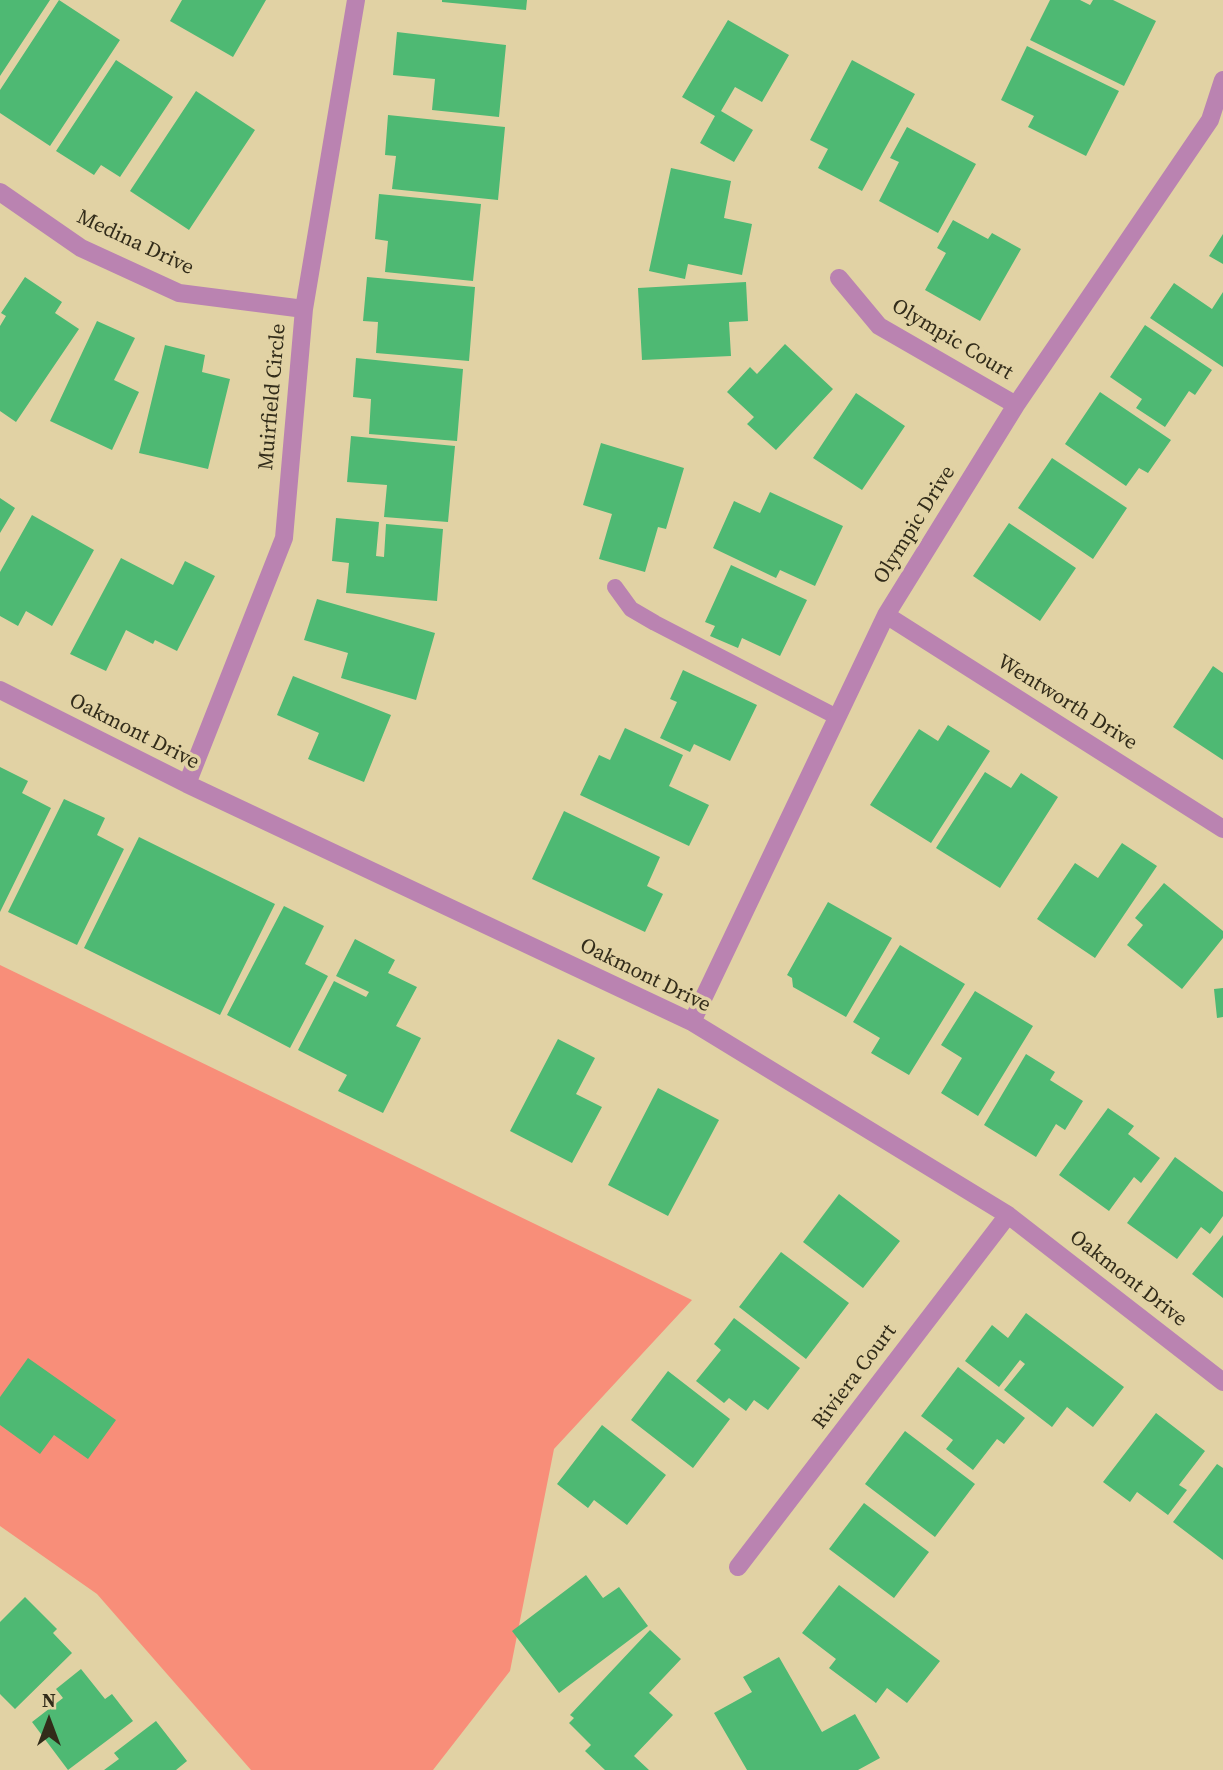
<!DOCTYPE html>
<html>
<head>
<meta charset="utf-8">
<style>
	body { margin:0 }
	#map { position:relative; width:1223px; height:1770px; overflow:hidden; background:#e1d2a4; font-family:"Source Serif 4",serif }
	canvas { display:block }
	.north { position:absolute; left:14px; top:1686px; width:70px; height:70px; -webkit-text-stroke:5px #e1d2a4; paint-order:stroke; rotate:0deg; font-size:19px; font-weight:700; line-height:28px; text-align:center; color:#322c1a }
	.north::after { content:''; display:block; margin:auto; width:24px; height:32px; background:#322c1a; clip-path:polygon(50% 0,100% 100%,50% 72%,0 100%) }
</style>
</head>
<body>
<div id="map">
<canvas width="1223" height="1770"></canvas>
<div class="north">N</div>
</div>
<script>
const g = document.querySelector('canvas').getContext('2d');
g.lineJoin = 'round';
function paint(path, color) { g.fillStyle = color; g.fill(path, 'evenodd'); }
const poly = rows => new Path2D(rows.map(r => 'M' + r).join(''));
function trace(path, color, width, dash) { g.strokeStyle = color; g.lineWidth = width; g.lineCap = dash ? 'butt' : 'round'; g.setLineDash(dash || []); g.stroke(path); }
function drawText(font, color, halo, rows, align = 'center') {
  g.font = font + ' "Source Serif 4",serif'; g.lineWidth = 7; g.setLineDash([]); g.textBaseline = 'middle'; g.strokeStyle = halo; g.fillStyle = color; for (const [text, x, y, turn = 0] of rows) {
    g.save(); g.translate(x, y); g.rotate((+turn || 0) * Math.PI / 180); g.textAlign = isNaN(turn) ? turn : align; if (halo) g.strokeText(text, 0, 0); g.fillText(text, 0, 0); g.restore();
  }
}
paint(poly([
	[0,965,692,1300,554,1449,510,1671,433,1770,251,1770,97,1594,0,1526]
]), '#f88e79');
paint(poly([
	[0,0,50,0,0,76],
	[59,0,120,40,50,146,0,113,0,90],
	[182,0,266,0,233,57,170,21],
	[442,0,527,0,526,10,442,2],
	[1050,0,1080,0,1090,5,1093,0,1113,0,1156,21,1124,86,1030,40],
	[728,20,789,55,762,102,735,87,721,111,753,130,734,162,700,143,715,116,682,97],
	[397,32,506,45,499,117,432,110,435,79,393,75],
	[1027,46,1119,91,1086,156,1028,127,1034,116,1001,100],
	[116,60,173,97,120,177,101,165,94,175,56,151],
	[852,60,915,94,862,191,818,168,828,149,810,140],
	[196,91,255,130,189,230,130,191],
	[388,115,505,127,498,200,392,189,396,156,385,155],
	[907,127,976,164,938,233,879,201,899,162,890,158],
	[671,168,731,181,724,218,752,224,742,275,688,264,685,279,649,271],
	[379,194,481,204,473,281,385,272,388,241,375,239],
	[953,220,988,239,992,233,1021,249,980,321,925,290,946,253,937,248],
	[1223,234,1223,264,1209,256],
	[25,277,62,302,55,313,79,329,16,422,0,411,0,326,6,316,1,313],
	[367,277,475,287,469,361,376,353,378,322,363,321],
	[746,282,748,321,729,322,731,356,642,360,638,288],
	[1174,283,1212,309,1223,292,1223,367,1150,318],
	[97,321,135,338,114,380,139,392,112,450,50,421],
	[1145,325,1212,370,1195,395,1189,391,1165,427,1136,408,1142,399,1110,377],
	[785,344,833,389,776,450,747,424,754,417,727,392,750,367,757,374],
	[165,345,205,355,202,372,230,379,208,469,139,453],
	[356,358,463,369,457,441,369,434,371,399,353,397],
	[1100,392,1171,440,1148,473,1139,468,1126,486,1065,444],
	[856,393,905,426,862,490,813,458],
	[351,436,455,446,448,522,384,517,387,485,347,482],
	[601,443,684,468,666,529,658,527,645,572,599,559,612,514,583,505],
	[1052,458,1127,508,1093,559,1018,508],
	[770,492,843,526,815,586,780,570,776,578,713,548,734,501,760,513],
	[0,498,15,508,0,533],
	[32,515,94,550,52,626,26,611,18,626,0,616,0,572],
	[336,518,379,522,376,556,384,557,386,524,443,529,437,601,346,593,349,563,332,561],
	[1009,523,1076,568,1040,621,973,576],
	[121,558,173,585,185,561,215,576,177,651,155,640,153,644,126,630,106,671,70,654],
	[731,565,807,600,780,656,742,638,738,648,710,636,715,626,705,622],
	[317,599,435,633,416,700,341,678,348,653,304,640],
	[1213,666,1223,673,1223,760,1173,727],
	[683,670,757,705,730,761,694,744,690,752,660,738,677,702,670,699],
	[293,676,391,715,364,782,308,759,319,733,277,715],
	[948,725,990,751,931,843,870,805,919,729,938,741],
	[625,728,683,755,669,786,709,805,689,846,580,795,599,755,610,760],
	[0,767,28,781,22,793,51,808,0,912],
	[985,772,1011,788,1021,773,1058,797,1000,888,936,848],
	[64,799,105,818,97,835,124,849,77,945,8,912],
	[564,811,660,857,647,886,663,894,645,932,532,879],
	[139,837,275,904,220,1015,84,948],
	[1122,843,1157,866,1095,958,1037,919,1075,863,1098,878],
	[1164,883,1223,931,1223,938,1182,989,1127,945,1143,925,1135,918],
	[828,902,892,938,846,1017,793,987,792,978,787,975],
	[284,906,324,926,305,964,328,976,290,1048,227,1015],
	[355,939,395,960,388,973,417,987,396,1026,421,1038,383,1113,338,1091,347,1075,298,1050,334,981,366,997,369,992,336,976],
	[900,945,965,984,909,1075,871,1053,880,1038,853,1022],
	[1223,988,1223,1017,1217,1018,1214,989],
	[975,991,1033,1026,978,1116,941,1093,962,1058,941,1045],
	[558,1039,595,1058,576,1094,602,1107,572,1163,510,1131],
	[1026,1054,1055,1072,1050,1080,1083,1101,1065,1130,1056,1124,1036,1157,984,1125],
	[658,1088,719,1120,668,1216,608,1185],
	[1108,1108,1134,1126,1128,1134,1160,1158,1141,1183,1134,1177,1109,1211,1059,1175],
	[1175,1157,1223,1192,1223,1216,1210,1234,1201,1227,1177,1259,1127,1223],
	[839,1194,900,1241,863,1288,803,1242],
	[1223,1235,1223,1298,1192,1274],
	[781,1252,849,1303,806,1359,739,1307],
	[1026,1313,1124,1387,1093,1427,1067,1407,1052,1427,1004,1390,1025,1364,1020,1360,999,1387,965,1361,992,1325,1008,1338],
	[734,1318,800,1368,768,1410,754,1400,746,1411,729,1398,724,1403,696,1381,721,1350,714,1344],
	[28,1358,116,1420,88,1459,54,1435,40,1454,0,1425,0,1397],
	[958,1367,1025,1418,1004,1444,997,1439,973,1470,946,1449,953,1440,921,1416],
	[668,1371,730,1419,693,1468,631,1420],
	[1156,1413,1205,1451,1179,1485,1187,1490,1168,1515,1137,1492,1130,1502,1103,1482],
	[602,1425,666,1475,627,1525,594,1500,588,1508,557,1484],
	[905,1431,975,1484,935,1537,865,1484],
	[1217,1464,1223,1468,1223,1560,1173,1522],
	[864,1503,929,1552,894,1598,829,1549],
	[586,1575,603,1598,619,1587,648,1626,559,1693,512,1631],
	[839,1585,940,1661,907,1703,887,1688,876,1703,829,1668,836,1659,802,1633],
	[25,1597,57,1629,53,1633,72,1653,15,1709,0,1694,0,1622],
	[650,1630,681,1659,649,1693,673,1715,634,1756,649,1770,605,1770,585,1751,591,1745,569,1723,574,1718,570,1715],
	[779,1657,822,1732,855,1714,880,1758,858,1770,747,1770,714,1713,752,1692,743,1677],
	[81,1669,105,1699,112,1694,133,1721,68,1770,32,1722,63,1698,56,1689],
	[156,1721,187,1761,176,1770,104,1770,119,1759,114,1753]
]), '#4eb973');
trace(poly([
	[615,587,631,609,655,623,837,717]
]), '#ba83b1', 16);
trace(poly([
	[0,192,81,248,179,293,304,309],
	[839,278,879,326,1016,405],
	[886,615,1223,829],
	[0,690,187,784,692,1022,1008,1215,1223,1382],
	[187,784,284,538,304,309,356,0],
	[692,1022,886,615,1016,405,1210,120,1223,80],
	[738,1567,1008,1215]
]), '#ba83b1', 18);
drawText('21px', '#322c1a', '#e1d2a4', [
	["Medina Drive",135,243,25],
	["Olympic Court",952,340,31],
	["Muirfield Circle",273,397,-85],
	["Olympic Drive",915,525,-58],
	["Wentworth Drive",1067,703,32],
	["Oakmont Drive",134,732,27],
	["Oakmont Drive",645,976,26],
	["Oakmont Drive",1128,1279,38],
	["Riviera Court",855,1377,-53]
]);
</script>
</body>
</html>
